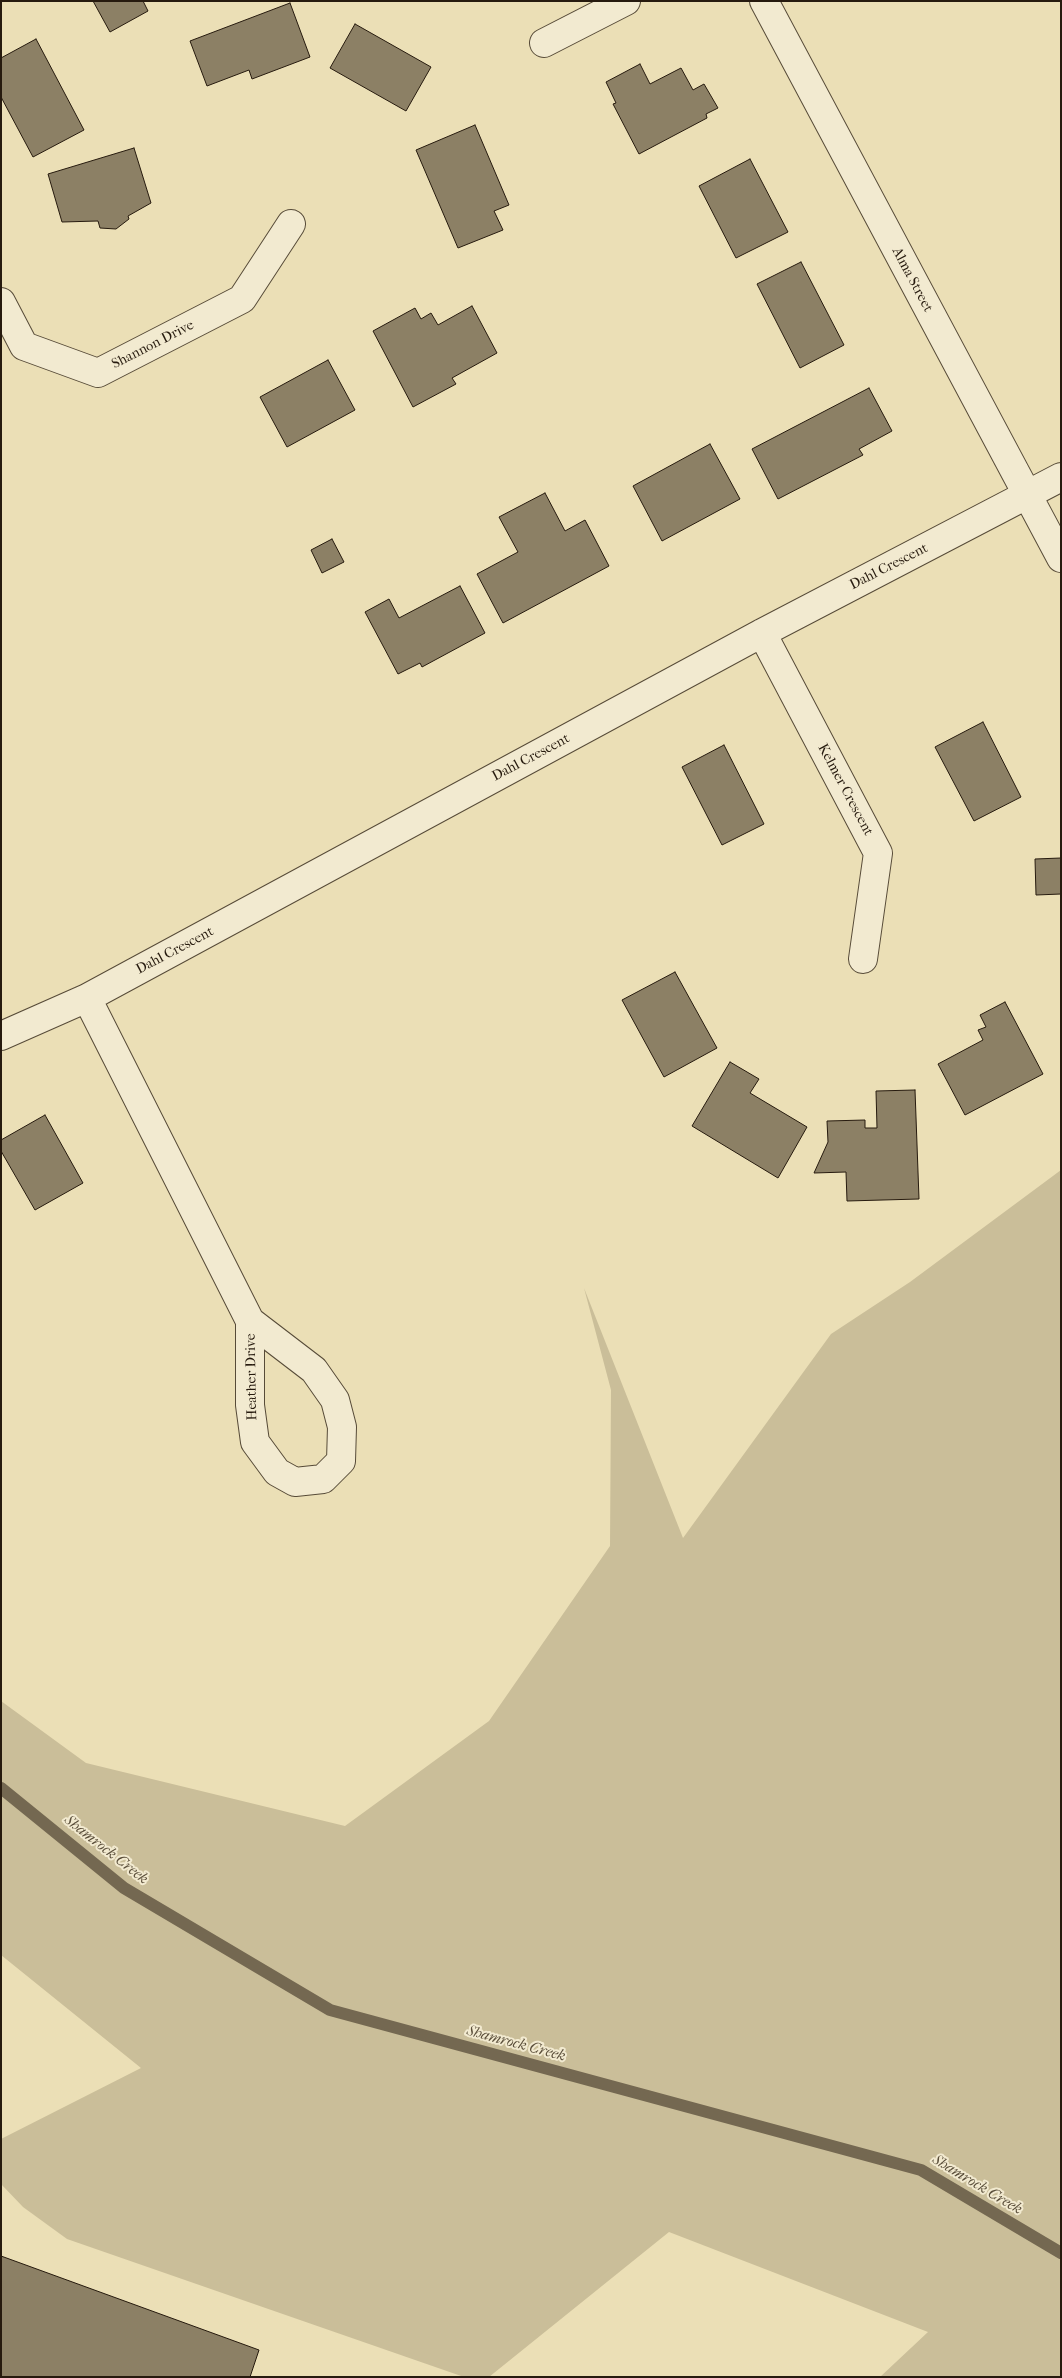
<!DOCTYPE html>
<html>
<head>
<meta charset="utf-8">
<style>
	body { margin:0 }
	#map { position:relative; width:1062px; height:2378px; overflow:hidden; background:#ebdfb6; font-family:"IM FELL French Canon",serif }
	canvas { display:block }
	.frame { position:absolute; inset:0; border:2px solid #261a0e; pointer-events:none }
</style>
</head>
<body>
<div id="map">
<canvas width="1062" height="2378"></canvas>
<div class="frame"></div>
</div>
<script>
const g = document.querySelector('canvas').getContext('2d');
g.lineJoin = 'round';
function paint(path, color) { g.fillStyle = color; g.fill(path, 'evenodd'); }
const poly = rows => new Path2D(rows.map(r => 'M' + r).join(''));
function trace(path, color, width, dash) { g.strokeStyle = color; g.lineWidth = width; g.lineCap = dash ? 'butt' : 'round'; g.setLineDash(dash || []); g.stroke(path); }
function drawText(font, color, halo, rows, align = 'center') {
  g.font = font + ' "IM FELL French Canon",serif'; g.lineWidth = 4; g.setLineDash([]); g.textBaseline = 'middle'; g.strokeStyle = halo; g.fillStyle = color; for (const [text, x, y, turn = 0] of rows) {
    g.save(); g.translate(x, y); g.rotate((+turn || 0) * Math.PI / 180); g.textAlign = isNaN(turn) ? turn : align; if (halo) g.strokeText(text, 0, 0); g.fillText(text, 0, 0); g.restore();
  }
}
paint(poly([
	[1061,1170,1061,2377,880,2377,928,2332,669,2232,489,2377,464,2377,67,2239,23,2207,1,2184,1,2139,141,2068,1,1955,1,1701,86,1763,345,1826,489,1721,610,1546,611,1390,584,1288,683,1538,831,1334,910,1282]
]), '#cabe99');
trace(poly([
	[1,1788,124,1888,330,2010,921,2170,1061,2253]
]), '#746851', 12);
const building = poly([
	[93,1,143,1,148,11,110,32,93,1],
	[290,3,310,57,252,79,249,70,207,86,190,41,290,3],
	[355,24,431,67,406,111,330,68,355,24],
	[36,39,84,130,33,157,1,97,1,58,36,39],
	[640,64,650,84,681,68,693,90,704,84,718,108,706,114,707,118,639,154,613,104,616,103,606,82,640,64],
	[475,125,509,205,494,211,503,230,458,248,416,150,475,125],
	[134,148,151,203,128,216,129,219,116,229,100,228,98,221,62,222,48,174,134,148],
	[750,159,788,232,736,258,699,186,750,159],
	[801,262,844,345,800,368,757,284,801,262],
	[472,306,497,353,452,378,456,384,413,407,373,331,415,308,421,319,431,313,438,325,472,306],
	[328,360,355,410,287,447,260,397,328,360],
	[869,388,892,431,859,449,863,455,778,499,752,449,869,388],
	[710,444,740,499,662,541,633,486,710,444],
	[545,493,565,531,585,520,609,566,503,623,477,574,518,552,499,517,545,493],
	[332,539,344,562,322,573,311,550,332,539],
	[460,586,485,633,422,667,420,663,398,674,365,612,389,599,399,618,460,586],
	[983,722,1021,797,974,821,935,747,983,722],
	[724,745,764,824,722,845,682,767,724,745],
	[1061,858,1061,894,1036,895,1035,859,1061,858],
	[675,972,717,1048,664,1077,622,1000,675,972],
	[1005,1002,1043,1074,965,1115,938,1064,983,1040,978,1030,986,1027,980,1015,1005,1002],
	[730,1062,759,1079,750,1093,807,1127,778,1178,692,1126,730,1062],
	[915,1090,919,1199,847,1201,846,1172,814,1173,828,1142,827,1121,865,1120,865,1128,877,1128,876,1091,915,1090],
	[45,1115,83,1183,35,1210,1,1151,1,1140,45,1115],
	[1,2256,259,2350,250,2377,1,2377,1,2256]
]);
paint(building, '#8c8065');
trace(building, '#261a0e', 1);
const minor = poly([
	[764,1,1061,558],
	[544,43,626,1],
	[1,302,24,346,98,373,242,299,291,224],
	[762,633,878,853,863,959],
	[87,998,250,1321,314,1370,335,1400,342,1427,341,1461,323,1479,295,1482,277,1472,255,1442,250,1405,250,1321],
	[1,1036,87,998,762,633,1061,477]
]);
trace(minor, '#574b38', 30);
trace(minor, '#f2ead0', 28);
drawText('14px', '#261a0e', '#f2ead0', [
	["Alma Street",912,280,62],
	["Shannon Drive",153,345,-27],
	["Dahl Crescent",889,567,-27],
	["Dahl Crescent",531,758,-28],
	["Kelmer Crescent",845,790,62],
	["Dahl Crescent",175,951,-28],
	["Heather Drive",252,1377,-91]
]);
drawText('italic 15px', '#5a4e3a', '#f2ead0', [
	["Shamrock Creek",106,1850,38],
	["Shamrock Creek",516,2044,15],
	["Shamrock Creek",977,2185,31]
]);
</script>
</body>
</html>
